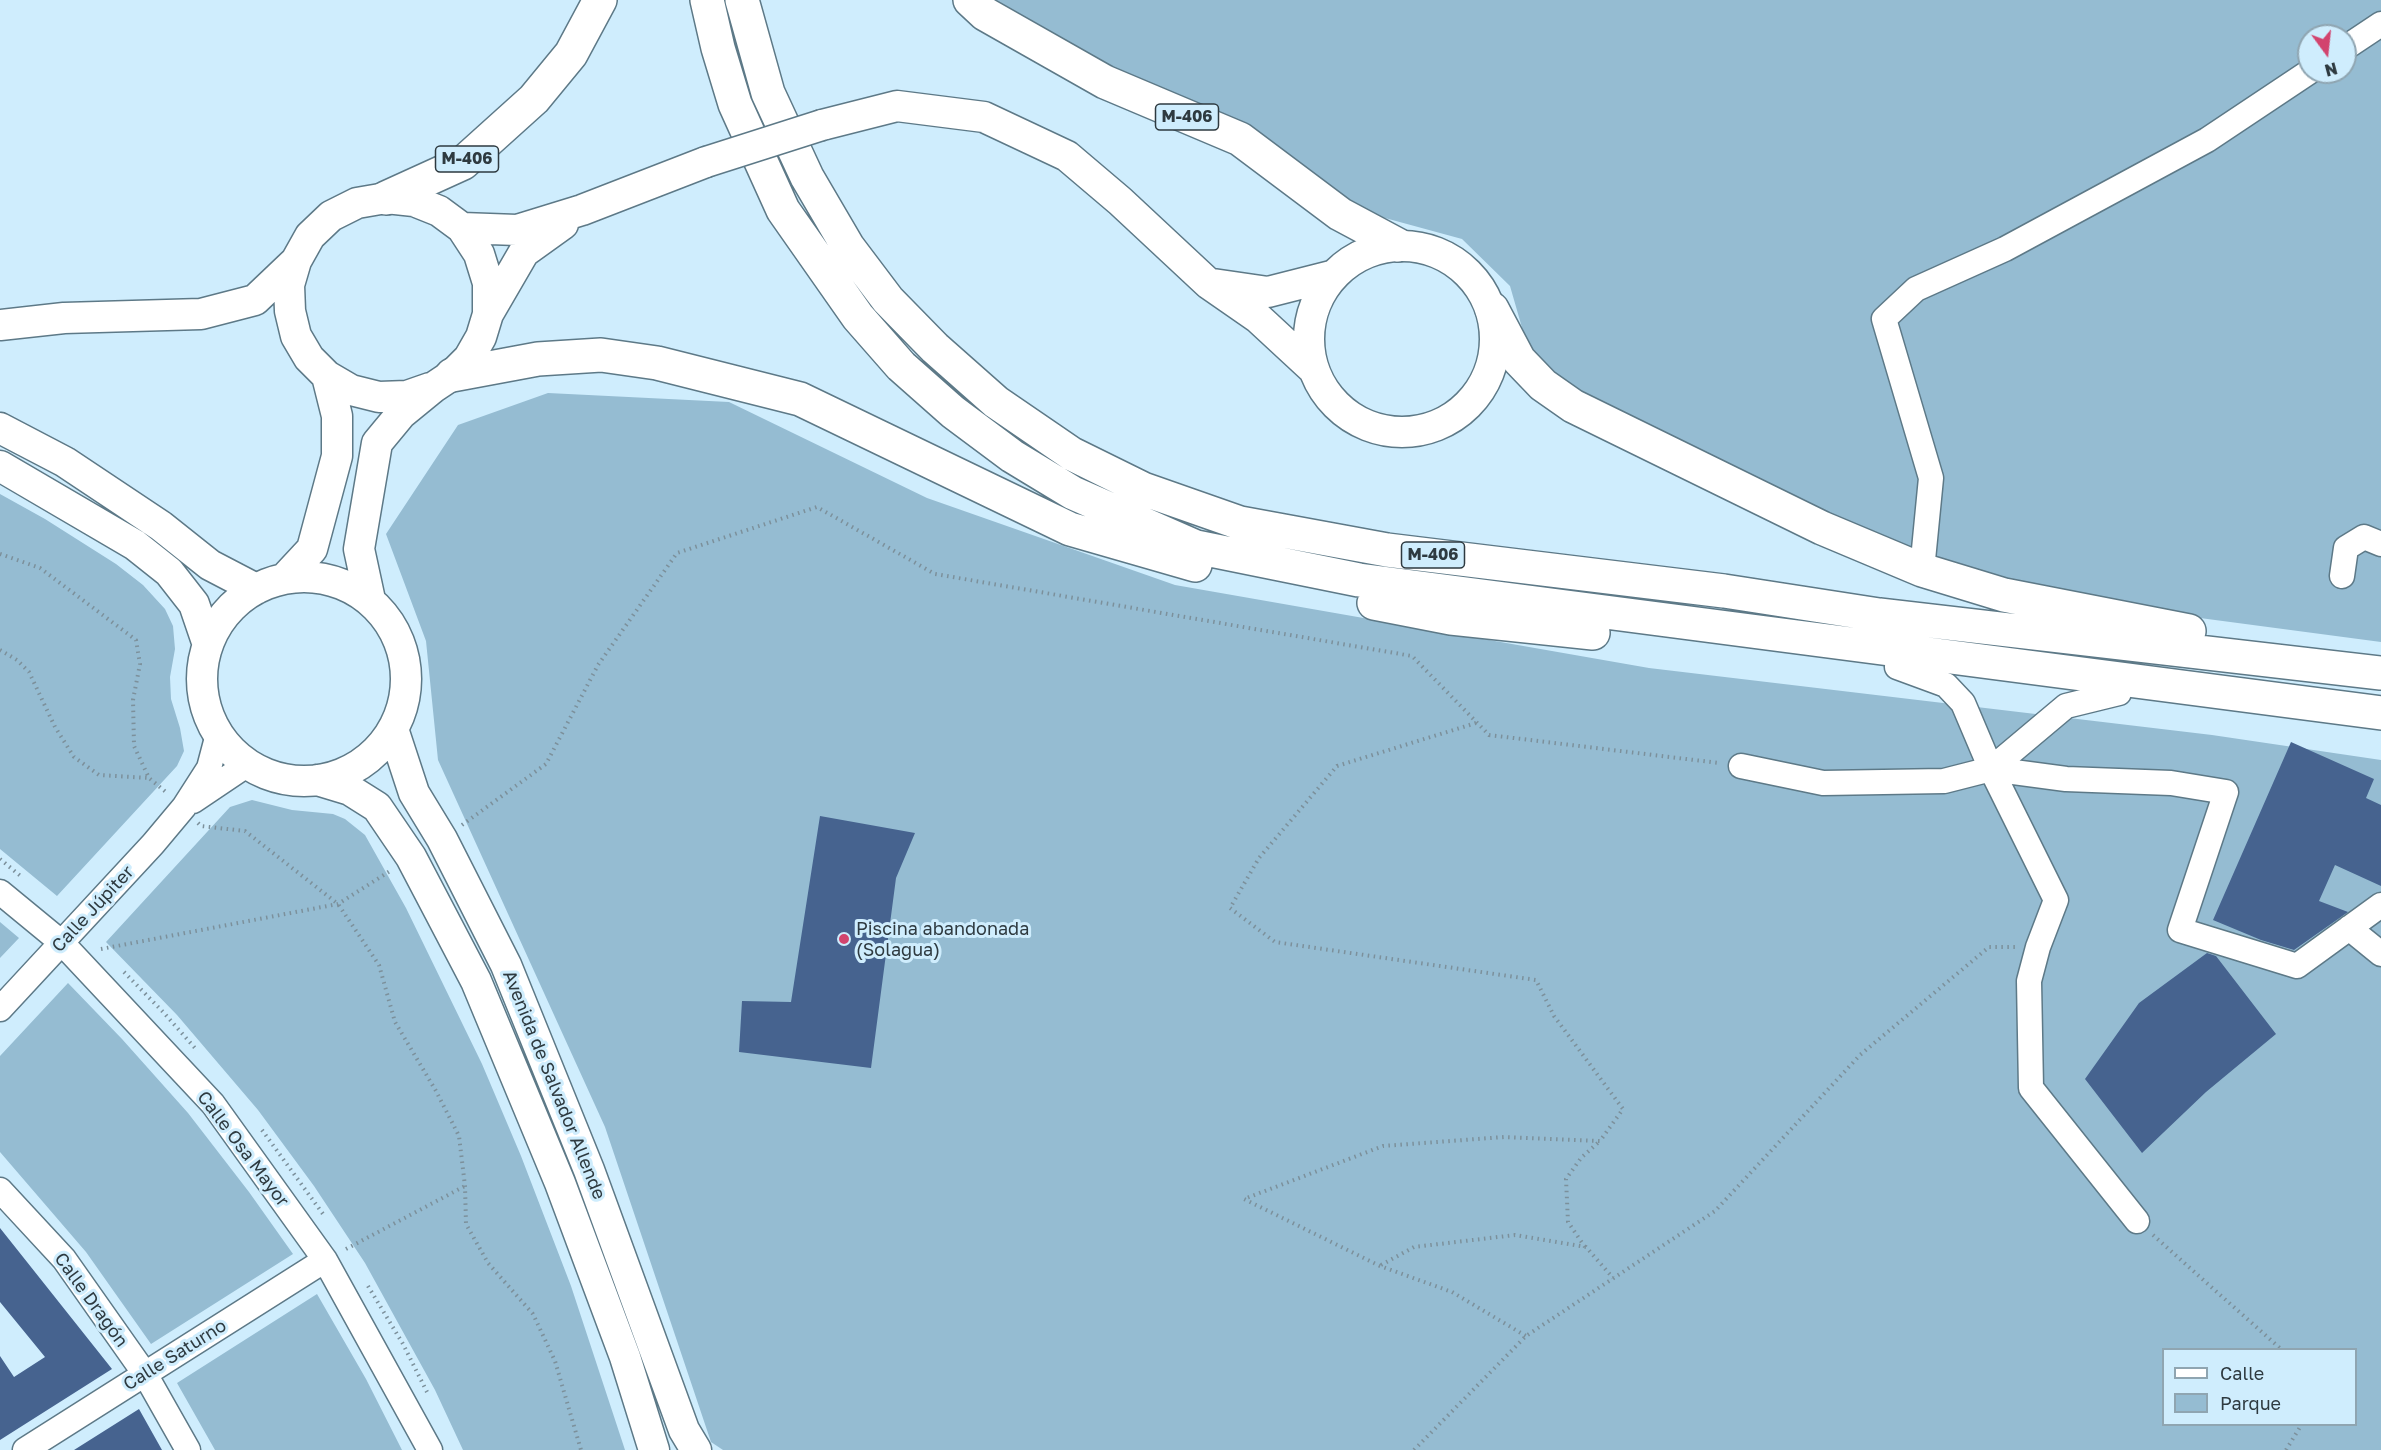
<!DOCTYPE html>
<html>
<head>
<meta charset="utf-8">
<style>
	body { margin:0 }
	#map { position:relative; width:2381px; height:1450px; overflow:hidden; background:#cfedfd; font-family:"Golos Text",sans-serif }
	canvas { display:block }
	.legend { position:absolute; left:2162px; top:1348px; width:195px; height:78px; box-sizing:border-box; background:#cfedfd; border:2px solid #8fa5b1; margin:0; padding:8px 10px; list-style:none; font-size:18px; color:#2e3a40 }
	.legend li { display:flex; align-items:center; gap:12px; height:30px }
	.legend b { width:30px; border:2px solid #8fa5b1 }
	.north { position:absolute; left:2297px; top:24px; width:60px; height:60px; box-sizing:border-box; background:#cfedfd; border:2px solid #8fa5b1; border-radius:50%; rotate:165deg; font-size:16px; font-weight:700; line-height:24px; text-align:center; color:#2e3a40 }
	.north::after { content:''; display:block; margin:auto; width:21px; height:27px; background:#d2446e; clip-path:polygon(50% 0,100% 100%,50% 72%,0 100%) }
</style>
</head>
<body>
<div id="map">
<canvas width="2381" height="1450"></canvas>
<ul class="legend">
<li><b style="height:8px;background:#fff"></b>Calle</li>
<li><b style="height:16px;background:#95bcd2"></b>Parque</li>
</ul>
<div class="north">N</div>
</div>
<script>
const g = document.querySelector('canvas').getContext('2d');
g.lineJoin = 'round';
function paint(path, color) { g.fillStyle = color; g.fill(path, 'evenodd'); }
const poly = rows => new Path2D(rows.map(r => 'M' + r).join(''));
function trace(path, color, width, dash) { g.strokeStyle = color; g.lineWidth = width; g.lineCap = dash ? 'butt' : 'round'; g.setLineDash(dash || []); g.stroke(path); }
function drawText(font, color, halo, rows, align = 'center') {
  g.font = font + ' "Golos Text",sans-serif'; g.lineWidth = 6; g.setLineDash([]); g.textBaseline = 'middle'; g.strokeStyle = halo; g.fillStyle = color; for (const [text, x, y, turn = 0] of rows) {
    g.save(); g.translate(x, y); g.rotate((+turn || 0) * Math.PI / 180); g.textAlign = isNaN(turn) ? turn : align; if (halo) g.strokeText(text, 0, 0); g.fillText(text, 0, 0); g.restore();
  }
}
paint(poly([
	[989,0,2381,0,2381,642,2087,603,1943,566,1773,489,1550,377,1527,345,1510,286,1462,239,1352,209,1024,26],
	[2309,36,2345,36,2345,72,2309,72],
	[548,393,729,402,927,498,1175,585,1649,668,2212,735,2381,760,2381,1450,723,1450,711,1442,605,1127,438,760,426,641,386,534,458,425],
	[2164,1350,2356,1350,2356,1424,2164,1424],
	[0,494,45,519,116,564,143,585,165,609,173,626,175,649,170,677,171,699,180,728,184,751,177,766,57,896,0,849],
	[252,800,292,810,333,814,345,819,365,835,406,908,482,1064,521,1156,571,1286,625,1450,463,1450,435,1390,365,1263,314,1186,258,1110,177,1015,106,942,230,807],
	[0,922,19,938,0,958],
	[68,983,122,1039,188,1113,249,1192,293,1254,151,1344,86,1252,0,1152,0,1056],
	[317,1294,366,1379,402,1450,215,1450,177,1383]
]), '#95bcd2');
paint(poly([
	[2291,742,2374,779,2366,798,2381,805,2381,886,2335,865,2319,901,2348,912,2294,950,2261,940,2213,920],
	[820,816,915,833,896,878,871,1068,739,1052,742,1001,791,1002],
	[2207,953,2216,956,2276,1034,2206,1092,2142,1153,2085,1079,2139,1003],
	[0,1228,112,1369,0,1440,0,1356,14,1377,45,1357,0,1302],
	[139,1409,162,1450,74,1450]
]), '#46638f');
const minor = poly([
	[2345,48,2381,24],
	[1922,570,1931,478,1884,319,1916,289,2005,249,2207,140,2309,72],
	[2342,576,2346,548,2364,537,2381,544],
	[1897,667,1946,685,1963,703,1991,769,2066,706,2119,693],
	[1741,766,1823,783,1944,781,1991,769,2066,779,2171,783,2226,792,2180,930,2297,966,2381,905],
	[1991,769,2056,900,2038,947,2029,981,2031,1088,2137,1221],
	[193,801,248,764],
	[0,892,62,943,213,1104,325,1260,430,1450],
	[2349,928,2381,954],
	[0,1009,153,844,184,807,209,768,218,734],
	[0,1190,64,1259,145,1374,188,1450],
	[25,1450,325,1260]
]);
const major = poly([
	[822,125,897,106,984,117,1067,156,1120,201,1209,284,1258,318,1312,368],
	[462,228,517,230,582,210,706,162],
	'1309 339a93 93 0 1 1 186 0a93 93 0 1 1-186 0Z',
	[296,261,289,285,290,311,296,336,309,358,327,376,351,390,379,397,407,396,430,388],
	[1213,284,1268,292,1331,276],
	[488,314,524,252,563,224],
	[0,325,64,318,201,314,255,300,296,261,310,236,331,216,357,203,386,198,414,201,439,211,462,228,479,254,488,283,488,314,481,337,469,358,452,375,434,387,401,414,377,443,359,549,370,600],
	[0,428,65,462,161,526,210,565,256,589],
	[0,466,135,545,169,572,194,604,208,645],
	'202 679a102 102 0 1 1 204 0a102 102 0 1 1-204 0Z',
	[285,578,312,549,337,456,337,416,327,376],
	[393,729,414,793,442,839,506,965,589,1170,684,1430,696,1450],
	[317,780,350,790,377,807,411,857,476,981,560,1183,625,1357,654,1450]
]);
const highway = poly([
	[707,0,718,48,735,104,783,210,858,317,901,366,953,412,1012,456,1073,493,1196,547,1359,580,2381,713],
	[742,0,768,93,807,177,848,247,888,300,935,348,996,402,1072,454,1143,489,1240,523,1387,550,1724,591,1879,615,2381,673],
	[970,0,985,14,1105,82,1240,139,1340,214,1398,245],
	[386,198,463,163,534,99,571,54,600,0],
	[1492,309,1519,360,1543,385,1573,406,1822,528,1922,570,2004,595,2189,631],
	[452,375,538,359,601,355,657,363,800,399,1070,529,1195,565],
	[1374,603,1451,618,1593,633]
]);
trace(minor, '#5d7987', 27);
trace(major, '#5d7987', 33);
trace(highway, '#5d7987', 36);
trace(poly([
	[0,554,40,568,136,640,140,664,133,700,134,746,149,778,167,793],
	[0,650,17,660,29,672,55,727,74,757,99,775,149,778],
	[1476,723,1337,766,1259,858,1230,908,1275,942,1536,980,1554,1016,1623,1109,1600,1141,1504,1137,1383,1146,1244,1199,1380,1266,1452,1292,1526,1336],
	[198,823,201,826,245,831,338,904,379,965,395,1022,436,1091,459,1136,465,1186,466,1224,488,1263,533,1314,555,1361,581,1450],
	[462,825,546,764,598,665,677,553,817,507,935,574,1412,656,1489,735,1719,763],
	[0,859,23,878],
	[101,949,338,904,390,871],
	[124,972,164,1013,195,1048],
	[262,1130,323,1214],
	[2153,1235,2282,1350],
	[1585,1247,1568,1222,1566,1179,1581,1158,1600,1141],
	[346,1249,465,1186],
	[1381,1265,1414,1247,1515,1235,1586,1247,1613,1278],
	[368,1286,403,1344,427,1392],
	[1414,1450,1526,1336,1715,1211,1860,1055,1989,947,2017,947],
	[2286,1450,2302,1424]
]), '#7c909b', 4, [1.5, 4.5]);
trace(minor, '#fff', 24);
trace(major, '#fff', 30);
trace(highway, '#fff', 33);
const majorBridge = poly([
	[706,162,822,125]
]);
trace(majorBridge, '#5d7987', 33, []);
trace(majorBridge, '#fff', 30);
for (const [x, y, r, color] of [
	[844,939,6,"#d2446e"]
]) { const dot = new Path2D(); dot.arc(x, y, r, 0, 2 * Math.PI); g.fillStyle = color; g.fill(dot); trace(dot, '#cfedfd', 2); }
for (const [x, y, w] of [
	[1187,117,63],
	[467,159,63],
	[1433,555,63]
]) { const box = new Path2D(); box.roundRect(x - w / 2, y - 13, w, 26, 4.5); g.fillStyle = '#cfedfd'; g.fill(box); trace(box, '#2e3a40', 1.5); }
drawText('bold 16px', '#2e3a40', null, [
	["M-406",1187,117],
	["M-406",467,159],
	["M-406",1433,555]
]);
drawText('18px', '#2e3a40', '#cfedfd', [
	["Calle Júpiter",93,909,-47],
	["Avenida de Salvador Allende",554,1085,68],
	["Calle Osa Mayor",243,1149,53],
	["Calle Dragón",91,1300,54],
	["Calle Saturno",175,1355,-32]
]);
drawText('18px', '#2e3a40', '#cfedfd', [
	["Piscina abandonada",856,929],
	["(Solagua)",856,950]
], 'left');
</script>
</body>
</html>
